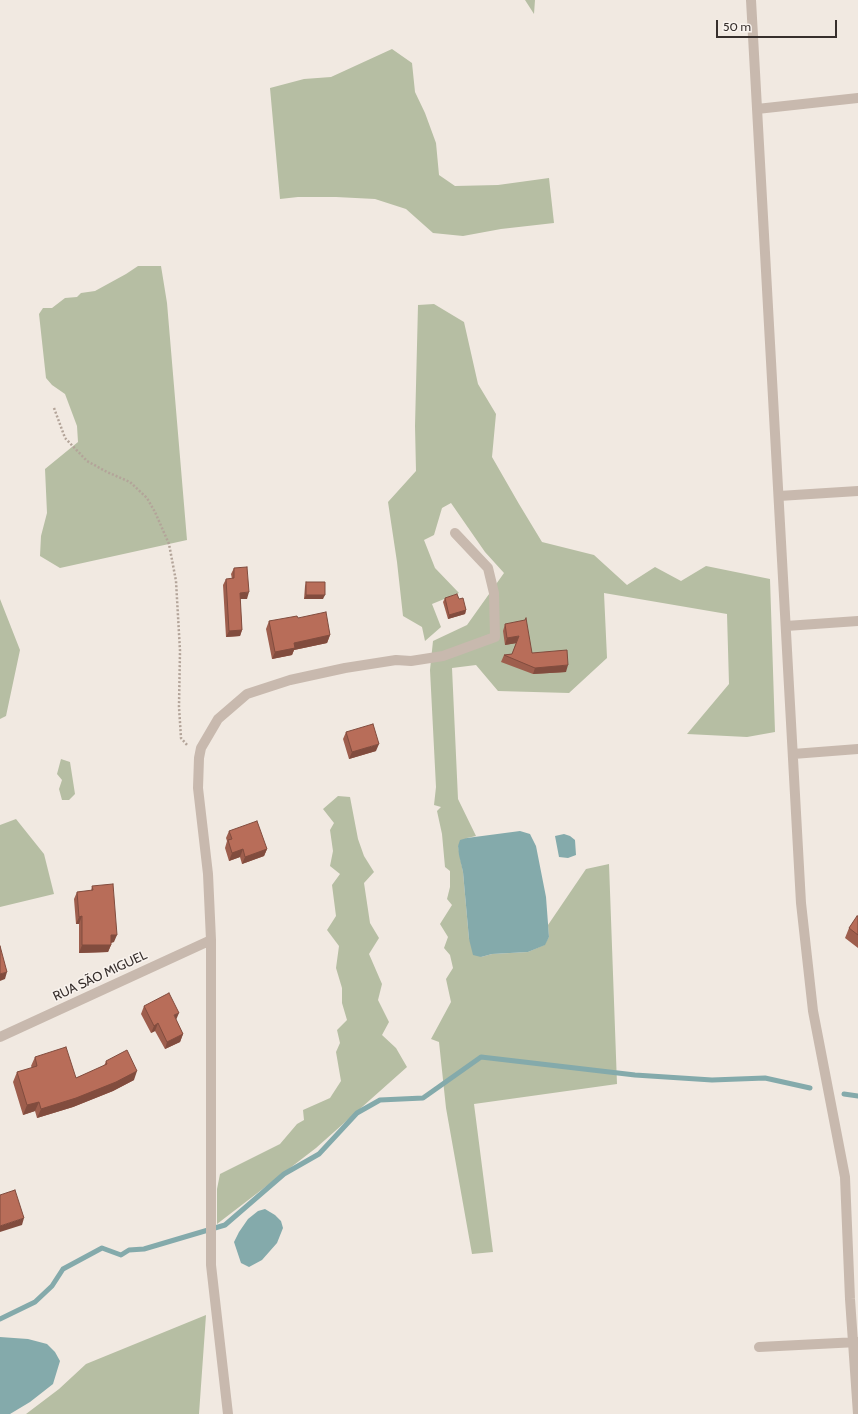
<!DOCTYPE html>
<html>
<head>
<meta charset="utf-8">
<style>
	body { margin:0 }
	#map { position:relative; width:858px; height:1414px; overflow:hidden; background:#f1e9e1; font-family:Cabin,sans-serif }
	canvas { display:block }
	.scale { position:absolute; left:716px; top:20px; width:121px; height:18px; box-sizing:border-box; border:2px solid #372f2c; border-top:0; padding-left:5px; font-size:12px; line-height:14px; white-space:nowrap; color:#372f2c; -webkit-text-stroke:3px #f9f3ee; paint-order:stroke }
</style>
</head>
<body>
<div id="map">
<canvas width="858" height="1414"></canvas>
<div class="scale">50 m</div>
</div>
<script>
const g = document.querySelector('canvas').getContext('2d');
g.lineJoin = 'round';
function paint(path, color) { g.fillStyle = color; g.fill(path, 'evenodd'); }
const poly = rows => new Path2D(rows.map(r => 'M' + r).join(''));
function trace(path, color, width, dash) { g.strokeStyle = color; g.lineWidth = width; g.lineCap = dash ? 'butt' : 'round'; g.setLineDash(dash || []); g.stroke(path); }
function drawText(font, color, halo, rows, align = 'center') {
  g.font = font + ' Cabin,sans-serif'; g.lineWidth = 3; g.setLineDash([]); g.textBaseline = 'middle'; g.strokeStyle = halo; g.fillStyle = color; for (const [text, x, y, turn = 0] of rows) {
    g.save(); g.translate(x, y); g.rotate((+turn || 0) * Math.PI / 180); g.textAlign = isNaN(turn) ? turn : align; if (halo) g.strokeText(text, 0, 0); g.fillText(text, 0, 0); g.restore();
  }
}
paint(poly([
	[525,0,535,0,534,14],
	[392,49,412,63,415,92,425,113,436,143,439,175,455,186,498,185,549,178,554,223,501,229,463,236,433,233,406,209,375,199,336,197,298,197,280,199,270,88,304,79,331,77],
	[138,266,161,266,167,303,187,540,60,568,40,556,41,536,47,513,45,469,78,442,77,426,65,394,52,385,46,378,39,314,43,308,52,308,65,298,77,297,81,293,95,291,126,274],
	[434,304,464,322,478,384,496,414,492,457,519,504,542,542,594,555,627,585,655,567,681,581,706,566,770,579,775,732,747,737,687,734,729,684,727,614,604,593,607,658,569,693,498,691,476,665,452,668,458,799,476,836,467,838,458,846,463,872,469,939,481,957,492,954,528,952,544,945,549,937,548,925,586,869,609,864,617,1084,474,1104,493,1252,472,1254,446,1108,439,1042,431,1039,451,1002,446,979,453,968,450,955,444,948,448,937,440,924,452,905,447,899,450,887,450,871,445,867,442,834,437,811,441,807,434,805,436,787,430,670,433,641,467,625,504,573,485,552,451,503,442,508,434,535,424,540,435,568,459,593,432,604,441,627,425,641,422,627,403,616,397,562,388,502,416,471,415,426,418,305],
	[0,599,20,650,6,716,0,719],
	[61,759,70,762,75,794,69,800,62,800,59,789,62,780,57,774],
	[338,796,350,797,358,839,364,856,374,872,364,883,370,923,379,938,369,954,382,984,378,1000,389,1022,382,1035,396,1048,407,1067,316,1148,217,1224,217,1189,220,1174,280,1144,297,1124,304,1120,303,1110,330,1098,341,1081,336,1052,340,1043,337,1030,347,1020,342,1003,342,988,336,968,339,946,327,930,336,916,332,885,340,874,330,866,333,851,330,830,334,823,323,809],
	[16,819,44,854,54,894,0,907,0,825],
	[206,1315,199,1414,26,1414,59,1389,86,1364]
]), '#b6bea3');
paint(poly([
	[520,831,530,834,536,846,546,897,549,937,545,945,528,952,492,954,481,957,473,955,469,939,463,872,459,855,458,846,460,840,467,838],
	[564,834,570,836,575,840,576,855,568,858,559,857,555,836],
	[265,1209,275,1215,281,1221,283,1228,277,1243,262,1260,249,1267,241,1263,234,1242,239,1232,248,1219,258,1211],
	[0,1337,28,1339,47,1344,55,1352,60,1361,53,1384,30,1402,10,1414,0,1414]
]), '#84aaab');
trace(poly([
	[844,1094,858,1096],
	[0,1319,35,1302,52,1286,63,1269,102,1248,121,1255,129,1250,144,1249,225,1225,284,1174,319,1154,357,1113,380,1100,423,1098,481,1057,635,1075,712,1080,765,1078,810,1088]
]), '#84aaab', 5);
trace(poly([
	[54,408,65,438,87,461,107,472,130,482,147,498,155,512,169,544,176,581,180,651,179,707,181,738,188,746]
]), '#b3a499', 2.5, [2, 2]);
trace(poly([
	[751,0,801,903,813,1011,845,1177,850,1299,858,1414],
	[757,109,858,98],
	[779,496,858,491],
	[786,626,858,621],
	[793,754,858,749],
	[0,1037,211,940],
	[759,1347,858,1342],
	[228,1414,211,1265,211,940,208,874,198,788,199,758,201,748,218,719,247,694,290,680,345,668,396,660,411,661,443,656,495,637,494,593,488,568,455,533]
]), '#c8b9ae', 10);
paint(poly([
	[234,568,247,599,240,599,242,630,240,636,226,637,223,585,226,579,232,579,231,574],
	[306,582,323,599,304,599,305,586],
	[445,598,459,599,466,610,465,614,448,619,443,602],
	[298,618,330,635,327,643,294,650,292,655,272,659,266,629,269,621],
	[505,624,532,653,566,672,533,674,501,662,504,655,512,654,516,643,505,645,503,631],
	[346,732,376,751,349,759,343,739],
	[229,831,267,849,264,856,242,864,240,857,229,861,225,848,227,841,226,838],
	[92,886,114,942,111,943,111,945,108,952,79,953,79,924,76,924,74,899,77,892,91,891],
	[858,916,858,948,845,938,849,928],
	[144,1006,176,1020,183,1034,180,1042,165,1049,155,1031,151,1033,141,1014],
	[35,1057,76,1078,104,1066,106,1061,134,1080,113,1091,73,1107,37,1118,35,1111,23,1115,13,1082,17,1072,32,1068,31,1066]
]), '#9e5e4d');
paint(poly([
	[249,592,247,599,237,599,240,593],
	[306,595,325,595,323,599,304,599],
	[466,610,465,614,448,619,449,615],
	[242,630,240,636,226,637,229,631],
	[330,635,327,643,294,650,292,655,272,659,275,652,294,643],
	[519,636,517,643,505,645,507,638],
	[568,665,566,672,533,674,535,668],
	[379,744,376,751,349,759,352,752],
	[243,849,240,857,229,861,232,853],
	[267,849,264,856,242,864,245,857],
	[82,916,79,924,76,924,79,917],
	[111,935,117,935,114,942,108,943],
	[82,945,111,945,108,952,79,953],
	[7,972,5,979,0,981,0,974],
	[179,1013,176,1020,174,1015],
	[158,1023,155,1031,151,1033,154,1026],
	[183,1034,180,1042,165,1049,167,1042],
	[137,1071,134,1080,113,1091,73,1107,37,1118,41,1109],
	[39,1102,35,1111,23,1115,27,1105],
	[24,1218,22,1225,0,1232,0,1226]
]), '#814c3e');
const building = poly([
	[247,567,249,592,240,593,242,630,229,631,226,579,234,578,234,568,247,567],
	[306,582,325,582,325,595,306,595,306,582],
	[457,594,459,599,463,598,466,610,449,615,445,598,457,594],
	[326,612,330,635,294,643,295,648,275,652,269,621,297,616,298,618,326,612],
	[526,618,532,653,567,650,568,665,535,668,504,655,512,654,519,636,507,638,505,624,525,620,526,618],
	[373,724,379,744,352,752,346,732,373,724],
	[257,821,267,849,245,857,243,849,232,853,228,840,232,839,229,831,257,821],
	[113,884,117,935,111,935,111,945,82,945,82,916,79,917,77,892,93,890,92,886,113,884],
	[857,916,858,916,858,935,849,928,857,916],
	[0,946,7,972,0,974,0,946],
	[169,993,179,1013,174,1015,183,1034,167,1042,158,1023,154,1026,144,1006,169,993],
	[66,1047,76,1078,107,1064,106,1061,127,1050,137,1071,116,1082,76,1098,41,1109,39,1102,27,1105,17,1072,37,1066,35,1057,66,1047],
	[15,1190,24,1218,0,1226,0,1195,15,1190]
]);
paint(building, '#b86d59');
trace(building, '#814c3e', 1);
drawText('13px', '#372f2c', '#f9f3ee', [
	["RUA SÃO MIGUEL",100,976,-25]
]);
</script>
</body>
</html>
